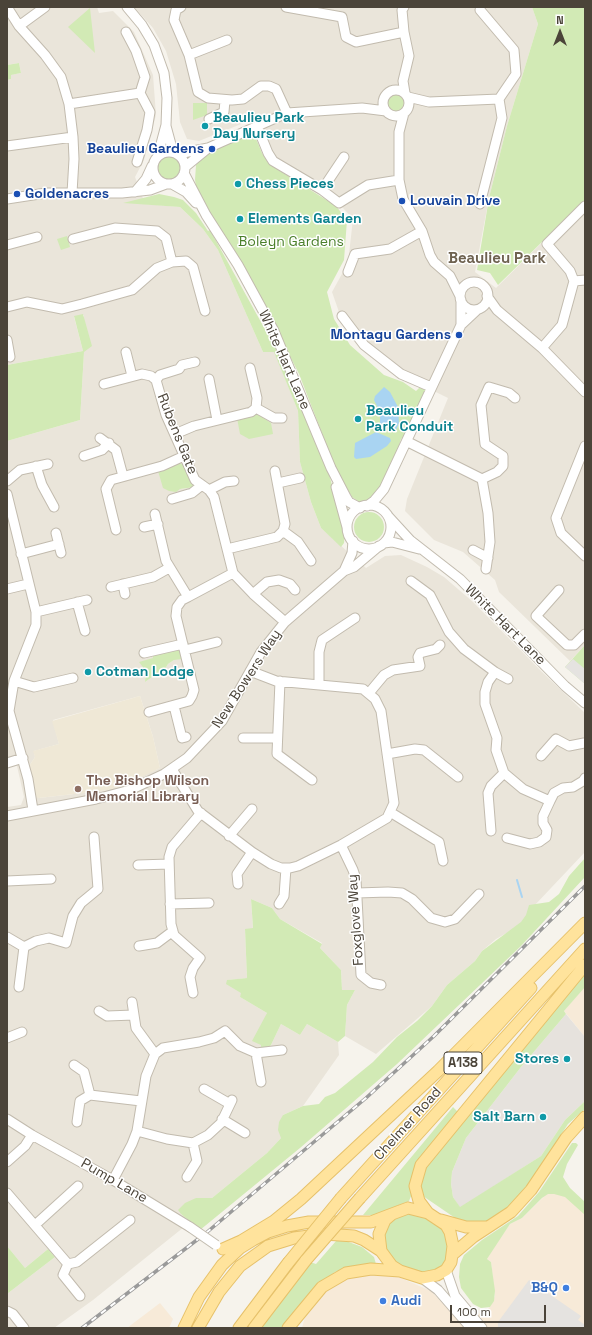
<!DOCTYPE html>
<html>
<head>
<meta charset="utf-8">
<style>
	body { margin:0 }
	#map { position:relative; width:592px; height:1335px; overflow:hidden; background:#f6f3ec; font-family:"Space Grotesk",sans-serif }
	canvas { display:block }
	.frame { position:absolute; inset:0; border:8px solid #4b4439; pointer-events:none }
	.north { position:absolute; left:540px; top:12px; width:40px; height:40px; -webkit-text-stroke:3px #fff; paint-order:stroke; rotate:0deg; font-size:11px; font-weight:700; line-height:16px; text-align:center; color:#4b4439 }
	.north::after { content:''; display:block; margin:auto; width:14px; height:18px; background:#4b4439; clip-path:polygon(50% 0,100% 100%,50% 72%,0 100%) }
	.scale { position:absolute; left:450px; top:1305px; width:96px; height:18px; box-sizing:border-box; border:2px solid #4b4439; border-top:0; padding-left:5px; font-size:12px; line-height:14px; white-space:nowrap; color:#4b4439; -webkit-text-stroke:3px #fff; paint-order:stroke }
</style>
</head>
<body>
<div id="map">
<canvas width="592" height="1335"></canvas>
<div class="frame"></div>
<div class="north">N</div>
<div class="scale">100 m</div>
</div>
<script>
const g = document.querySelector('canvas').getContext('2d');
g.lineJoin = 'round';
function paint(path, color) { g.fillStyle = color; g.fill(path, 'evenodd'); }
const poly = rows => new Path2D(rows.map(r => 'M' + r).join(''));
function trace(path, color, width, dash) { g.strokeStyle = color; g.lineWidth = width; g.lineCap = dash ? 'butt' : 'round'; g.setLineDash(dash || []); g.stroke(path); }
function drawText(font, color, halo, rows, align = 'center') {
  g.font = font + ' "Space Grotesk",sans-serif'; g.lineWidth = 3; g.setLineDash([]); g.textBaseline = 'middle'; g.strokeStyle = halo; g.fillStyle = color; for (const [text, x, y, turn = 0] of rows) {
    g.save(); g.translate(x, y); g.rotate((+turn || 0) * Math.PI / 180); g.textAlign = isNaN(turn) ? turn : align; if (halo) g.strokeText(text, 0, 0); g.fillText(text, 0, 0); g.restore();
  }
}
paint(poly([
	[7,7,97,7,99,13,113,11,134,32,153,75,156,115,144,160,135,177,145,204,180,207,203,229,218,250,263,352,274,351,298,411,300,462,311,502,321,528,366,568,385,556,401,555,427,567,444,577,473,602,542,672,585,713,585,852,534,906,521,925,496,939,482,951,475,961,447,985,432,1006,376,1054,345,1036,347,1005,355,990,342,990,341,970,320,948,322,943,280,919,272,908,251,899,253,929,245,929,247,978,228,980,242,993,240,997,267,1013,261,1048,271,1045,281,1024,300,1035,307,1024,338,1042,339,1055,303,1106,283,1115,281,1138,267,1153,212,1198,196,1198,181,1214,193,1224,184,1227,93,1300,54,1328,7,1328,7,1294,55,1257,48,1249,25,1268,7,1246,7,807,21,805,24,797,17,766,7,767,7,441,80,420,84,352,84,315,74,317,83,351,7,365,7,80,11,79,10,75,21,73,19,63,7,65],
	[185,468,195,487,180,489],
	[152,653,174,660,168,664,162,674,155,675,145,682,146,671,153,658],
	[140,696,153,737,160,768,108,790,39,798,29,766,35,757,34,751,59,744,53,720],
	[134,7,532,7,538,24,507,126,489,198,475,272,496,288,585,200,585,645,570,661,499,592,495,580,463,552,434,540,405,511,407,499,448,398,393,371,339,312,332,292,348,263,353,219,343,208,308,179,272,156,256,118,199,141,187,139,180,122,176,84,166,51,153,28]
]), '#eae5da');
paint(poly([
	[585,985,585,1037,564,1011],
	[555,1186,585,1212,585,1328,302,1328,306,1313,320,1295,344,1278,363,1272,394,1275,431,1291,463,1325,490,1307,495,1296,491,1262,487,1259,492,1250,510,1224,522,1218],
	[160,1303,173,1319,169,1328,127,1328]
]), '#f7ead8');
paint(poly([
	[566,1014,585,1037,585,1101,565,1120,541,1156,460,1208,453,1197,451,1184,452,1172,466,1138,521,1067]
]), '#e6e2dd');
paint(poly([
	[140,696,153,737,160,768,125,785,108,790,39,798,35,797,29,766,35,757,33,751,59,744,52,721]
]), '#efe8d6');
paint(poly([
	[532,7,585,7,585,200,498,285,490,273,477,270,489,198,507,126,538,24],
	[90,8,95,53,68,27],
	[19,63,21,73,11,75,11,79,7,80,7,65],
	'387 103a9 9 0 1 1 18 0a9 9 0 1 1-18 0Z',
	[193,103,207,103,207,115,193,120],
	[252,129,262,153,269,164,336,206,347,220,344,260,327,292,334,319,350,345,384,375,403,382,416,391,421,386,427,390,406,435,401,439,392,467,373,499,369,502,362,504,352,497,335,467,299,374,265,307,197,191,195,180,196,165,208,150],
	'156 168a13 13 0 1 1 26 0a13 13 0 1 1-26 0Z',
	[159,194,174,197,183,200,196,213,208,231,210,230,277,351,327,467,345,532,344,543,341,547,321,528,311,502,300,462,298,411,274,352,263,352,218,250,203,229,180,207,123,203],
	[67,236,70,247,61,250,57,239],
	[83,314,92,346,84,352,80,420,7,441,7,365,83,351,74,316],
	[254,412,271,423,273,434,249,439,240,434,237,418],
	[180,463,184,465,195,487,180,489,176,492,169,491,163,488,158,471],
	'354 527a15 15 0 1 1 30 0a15 15 0 1 1-30 0Z',
	[585,645,585,684,565,667],
	[179,646,182,659,174,660,168,664,162,674,155,675,145,682,146,671,139,662,153,658,152,653],
	[585,858,585,877,521,946,397,1064,300,1148,200,1230,181,1214,178,1210,185,1203,196,1198,212,1198,267,1153,281,1138,278,1130,279,1122,283,1115,303,1106,319,1104,325,1097,335,1093,373,1062,397,1037,417,1021,432,1006,447,985,475,961,482,951,521,922,526,915,529,905,549,902,559,894,569,876],
	[251,899,272,908,280,919,322,944,320,948,341,970,342,990,355,990,347,1005,345,1036,338,1042,307,1024,300,1035,281,1024,271,1045,268,1048,261,1048,261,1045,252,1041,267,1013,240,997,241,993,226,984,227,980,247,978,245,929,253,928],
	[585,972,585,987,564,1011,566,1014,521,1067,466,1138,452,1172,451,1184,453,1197,460,1207,541,1156,565,1120,585,1101,585,1109,568,1124,526,1189,505,1213,482,1224,461,1222,420,1194,421,1173],
	[453,1107,459,1113,433,1144,409,1201,374,1215,363,1215],
	[572,1143,576,1143,578,1145,567,1164,563,1177,570,1188,585,1202,585,1215,565,1197,554,1194,548,1194,542,1198,522,1218,510,1224,487,1259,491,1262,495,1291,494,1301,490,1307,481,1308,473,1304,461,1288,459,1277,460,1264,464,1255,482,1240,518,1216,539,1192],
	[409,1213,426,1217,442,1229,446,1234,449,1256,441,1267,436,1271,422,1273,403,1267,395,1262,386,1249,384,1234,389,1223,394,1218],
	[336,1241,346,1241,362,1247,374,1257,376,1264,357,1265,335,1272,316,1287,284,1328,261,1328,310,1262,316,1264],
	[7,1246,25,1268,48,1249,55,1257,7,1294]
]), '#d2eab5');
paint(poly([
	[573,659,585,669,585,684,565,667],
	[529,1280,581,1316,578,1320,585,1325,585,1328,498,1328,498,1322]
]), '#e5e3e0');
paint(poly([
	[384,387,390,392,398,407,399,423,396,430,380,423,380,412,374,400,375,396],
	[376,432,390,438,391,441,387,446,370,457,356,459,354,457,355,443]
]), '#a9d4f2');
trace(poly([
	[517,880,522,897]
]), '#a9d4f2', 2);
const minor = poly([
	[7,7,19,26,45,55,61,77,69,104,73,137,74,159,72,193],
	[127,7,142,25,154,45,164,73,167,98,166,125,158,155],
	[181,7,176,10,174,20,189,55,198,92,208,98,232,100,243,99,261,86,269,86,276,89,287,113],
	[286,7,342,17,346,37,356,42,404,32],
	[404,7,402,10,404,32,409,56,403,81,405,93],
	[480,10,514,50,516,74,499,99,502,118,480,204],
	[19,26,45,7],
	[189,55,227,40],
	'383 103a13 13 0 1 1 26 0a13 13 0 1 1-26 0Z',
	[408,97,429,102,499,99],
	[69,104,140,93,145,77,136,51,126,32],
	[404,113,399,132,399,180,403,199,422,231,430,255,434,262,450,276,460,296],
	[209,119,224,112,225,100],
	[166,126,173,152],
	[257,126,268,153,273,161,322,190,339,203,368,185,399,180],
	[7,146,73,137],
	'153 168a16 16 0 1 1 32 0a16 16 0 1 1-32 0Z',
	[178,154,208,148,287,113,362,108,386,111],
	[137,162,147,130,150,112,140,93],
	[185,167,207,149],
	[184,173,206,215,238,265,274,331,331,468,346,497,349,502,360,508],
	[172,184,186,192,196,203],
	[322,190,344,157],
	[135,192,146,179,152,166],
	[7,199,46,193,122,193,150,190,166,184],
	[73,239,115,228,157,231,166,238,172,262],
	[7,245,37,237],
	[348,272,355,254,390,249,422,231],
	[574,281,570,271,547,244,585,206],
	'460 296a14 14 0 1 1 28 0a14 14 0 1 1-28 0Z',
	[487,296,497,310,542,348,585,392],
	[461,300,461,325],
	[7,307,27,302,62,309,82,304,132,290,157,268,172,262,186,261,193,267,205,311],
	[342,316,364,345,401,374,431,387],
	[7,340,10,357],
	[542,348,562,325,574,281,585,280],
	[126,352,132,376],
	[209,379,217,420],
	[156,380,160,375,179,369,182,365,195,362],
	[104,384,142,374,151,376,156,380,166,415,195,480,209,490,214,497,233,573,253,594,285,622],
	[256,408,274,418,282,418],
	[175,434,194,426,251,412,256,408,257,398,250,368],
	[100,438,116,450,123,476],
	[408,442,482,479,497,472,503,466,503,456,485,444,481,405,489,387,509,393,515,398],
	[585,446,556,518,561,533,585,556],
	[84,456,102,450,109,443],
	[36,466,42,485,54,507],
	[482,479,488,513,490,542,486,569],
	[7,481,20,470,48,464],
	[278,483,300,478],
	[336,487,347,527],
	[209,490,225,482,234,481],
	[7,494,36,612,36,625,14,681,9,711,28,779,33,810],
	[172,499,192,493,202,485],
	'347 527a22 22 0 1 1 44 0a22 22 0 1 1-44 0Z',
	[367,506,374,501,384,489,461,325,477,310],
	[155,514,166,561,188,597,233,573],
	[388,516,410,540,460,579,565,686,585,703],
	[144,527,158,524],
	[116,530,106,489,111,480,162,466,184,456],
	[283,531,298,542,311,561],
	[56,533,61,553],
	[384,543,392,542,419,549],
	[227,549,277,537,283,531,285,524,275,471],
	[473,550,488,558],
	[21,554,59,544],
	[344,571,352,553,353,541],
	[411,581,430,595,449,632,464,649,495,672,488,682,485,692,485,704,497,738,496,750,504,773,523,789,550,801,554,793,563,788,573,787,583,781,585,778],
	[123,584,125,594],
	[111,587,153,577,169,568],
	[7,589,28,584],
	[559,590,536,616,567,645,574,645,585,634],
	[253,594,267,582,279,580,290,584,295,590],
	[77,602,85,631],
	[36,612,87,600],
	[185,650,217,642],
	[144,653,183,644],
	[495,672,508,679],
	[14,681,34,687,73,678],
	[280,681,277,754,312,780],
	[319,684,319,652,322,640,355,618],
	[369,693,384,675,393,670,420,666,418,657,420,653,436,649,440,645],
	[174,706,182,738,186,737],
	[149,712,189,701,192,696,194,690,176,616,177,607,182,600,188,597],
	[243,738,277,738],
	[387,754,415,749,424,750,458,777],
	[541,756,556,739,569,746,584,743],
	[7,763,23,758],
	[172,769,198,811,252,852,271,864,281,868,290,868,298,866,341,845,387,818,394,803,381,711,375,699,363,689,276,681,250,671],
	[390,812,439,842,443,861],
	[7,816,96,799,130,790,164,774,187,758,222,721,261,652,285,622,344,571,354,567,379,546],
	[491,831,488,793,491,786,504,773],
	[229,836,252,809],
	[507,838,530,844,539,842,546,837,547,830,543,823,543,816,550,801],
	[341,845,353,870,356,879,361,975,371,983,381,985],
	[138,865,169,864],
	[7,881,51,879],
	[238,884,237,874,252,852],
	[357,893,388,892,402,893,412,899,431,918,445,922,455,919,479,894],
	[170,904,209,903],
	[279,904,284,896,286,868],
	[7,937,24,947,19,987],
	[139,946,157,943,173,931],
	[24,947,36,941,49,938,66,943,73,916,81,903,98,889,94,837],
	[193,993,190,977,193,968,200,958,174,935,171,924,169,857,172,847,201,813],
	[132,1002,136,1028,155,1054],
	[99,1011,107,1016,134,1015],
	[7,1038,22,1032],
	[256,1053,261,1082],
	[74,1065,84,1072,90,1095],
	[204,1089,230,1104],
	[7,1119,32,1135,113,1180,190,1227],
	[222,1119,245,1133],
	[77,1122,80,1101,90,1095,141,1101],
	[137,1131,167,1139,193,1143,208,1135,221,1123,232,1100],
	[7,1162,25,1146,32,1135],
	[187,1177,197,1161,193,1143],
	[113,1180,132,1144,137,1131,146,1076,155,1054,163,1048,199,1042,214,1038,225,1031,240,1046,256,1053,282,1050],
	[7,1193,68,1264,77,1262,130,1220],
	[35,1225,78,1186],
	[68,1264,63,1275,80,1296],
	[446,1270,455,1296,482,1328],
	[422,1278,438,1290,471,1328],
	[7,1311,13,1314,24,1328]
]);
const major = poly([
	[341,1198,531,988],
	[360,1198,585,949],
	[408,1208,428,1213,446,1225,450,1232,453,1246,451,1262,446,1270,437,1275,422,1278,400,1271,392,1266,381,1251,379,1234,385,1220,392,1214,408,1208],
	[428,1213,419,1201,415,1186,421,1165,585,965],
	[441,1220,466,1227,486,1227],
	[223,1249,241,1241,274,1221,301,1199,438,1071,585,923],
	[453,1254,473,1237,511,1212,531,1190,566,1138,585,1117],
	[184,1328,199,1297,222,1265,240,1248,253,1240,268,1232,287,1226,309,1222,371,1222,392,1214],
	[198,1328,219,1292,240,1266,268,1246,294,1238,324,1234,354,1236,364,1240,381,1251],
	[239,1328,288,1263],
	[254,1328,306,1260],
	[288,1328,322,1287,346,1273,371,1269,400,1271]
]);
trace(minor, '#c2bbae', 11);
trace(major, '#e6c16a', 13);
trace(minor, '#fff', 9);
trace(major, '#ffe39c', 11);
const rail = poly([
	[82,1328,206,1233,366,1098,434,1036,585,886]
]);
trace(rail, '#9a9a9a', 3.5);
trace(rail, '#fff', 2, [6]);
const minorBridge = poly([
	[190,1227,216,1245]
]);
const majorBridge = poly([
	[306,1260,360,1198],
	[288,1263,341,1198]
]);
trace(minorBridge, '#c2bbae', 11, []);
trace(majorBridge, '#e6c16a', 13, []);
trace(minorBridge, '#fff', 9);
trace(majorBridge, '#ffe39c', 11);
for (const [x, y, r, color] of [
	[205,126,4,"#0f9aa8"],
	[212,149,4,"#1a4fb4"],
	[238,184,4,"#0f9aa8"],
	[17,194,4,"#1a4fb4"],
	[402,201,4,"#1a4fb4"],
	[240,219,4,"#0f9aa8"],
	[459,335,4,"#1a4fb4"],
	[358,419,4,"#0f9aa8"],
	[88,672,4,"#0f9aa8"],
	[78,789,4,"#8d6e63"],
	[567,1059,4,"#0f9aa8"],
	[543,1117,4,"#0f9aa8"],
	[566,1288,4,"#3f7fe0"],
	[383,1301,4,"#3f7fe0"]
]) { const dot = new Path2D(); dot.arc(x, y, r, 0, 2 * Math.PI); g.fillStyle = color; g.fill(dot); trace(dot, '#fff', 1.5); }
for (const [x, y, w] of [
	[463,1063,38]
]) { const box = new Path2D(); box.roundRect(x - w / 2, y - 11, w, 22, 3); g.fillStyle = '#fff'; g.fill(box); trace(box, '#4b4439', 1); }
drawText('bold 13px', '#4b4439', null, [
	["A138",463,1063]
]);
drawText('bold 14px', '#0d838f', '#fff', [
	["Beaulieu Park",213,118],
	["Day Nursery",213,134],
	["Chess Pieces",246,184],
	["Elements Garden",248,219],
	["Beaulieu",366,411],
	["Park Conduit",366,427],
	["Cotman Lodge",96,672],
	["Stores",559,1059,"right"],
	["Salt Barn",535,1117,"right"]
], 'left');
drawText('bold 14px', '#164399', '#fff', [
	["Beaulieu Gardens",204,149],
	["Goldenacres",25,194,"left"],
	["Louvain Drive",410,201,"left"],
	["Montagu Gardens",451,335]
], 'right');
drawText('14px', '#4a7f2a', '#fff', [
	["Boleyn Gardens",291,242]
]);
drawText('14px', '#4b4439', '#fff', [
	["White Hart Lane",284,360,66],
	["Rubens Gate",177,434,68],
	["White Hart Lane",505,625,45],
	["New Bowers Way",247,679,-57],
	["Foxglove Way",356,920,-94],
	["Chelmer Road",408,1124,-48],
	["Pump Lane",114,1181,30]
]);
drawText('bold 14px', '#785e54', '#fff', [
	["The Bishop Wilson",86,781],
	["Memorial Library",86,797]
], 'left');
drawText('bold 14px', '#366cbe', '#fff', [
	["B&Q",558,1288],
	["Audi",391,1301,"left"]
], 'right');
drawText('bold 15px', '#6e6250', '#fff', [
	["Beaulieu Park",497,259]
]);
</script>
</body>
</html>
